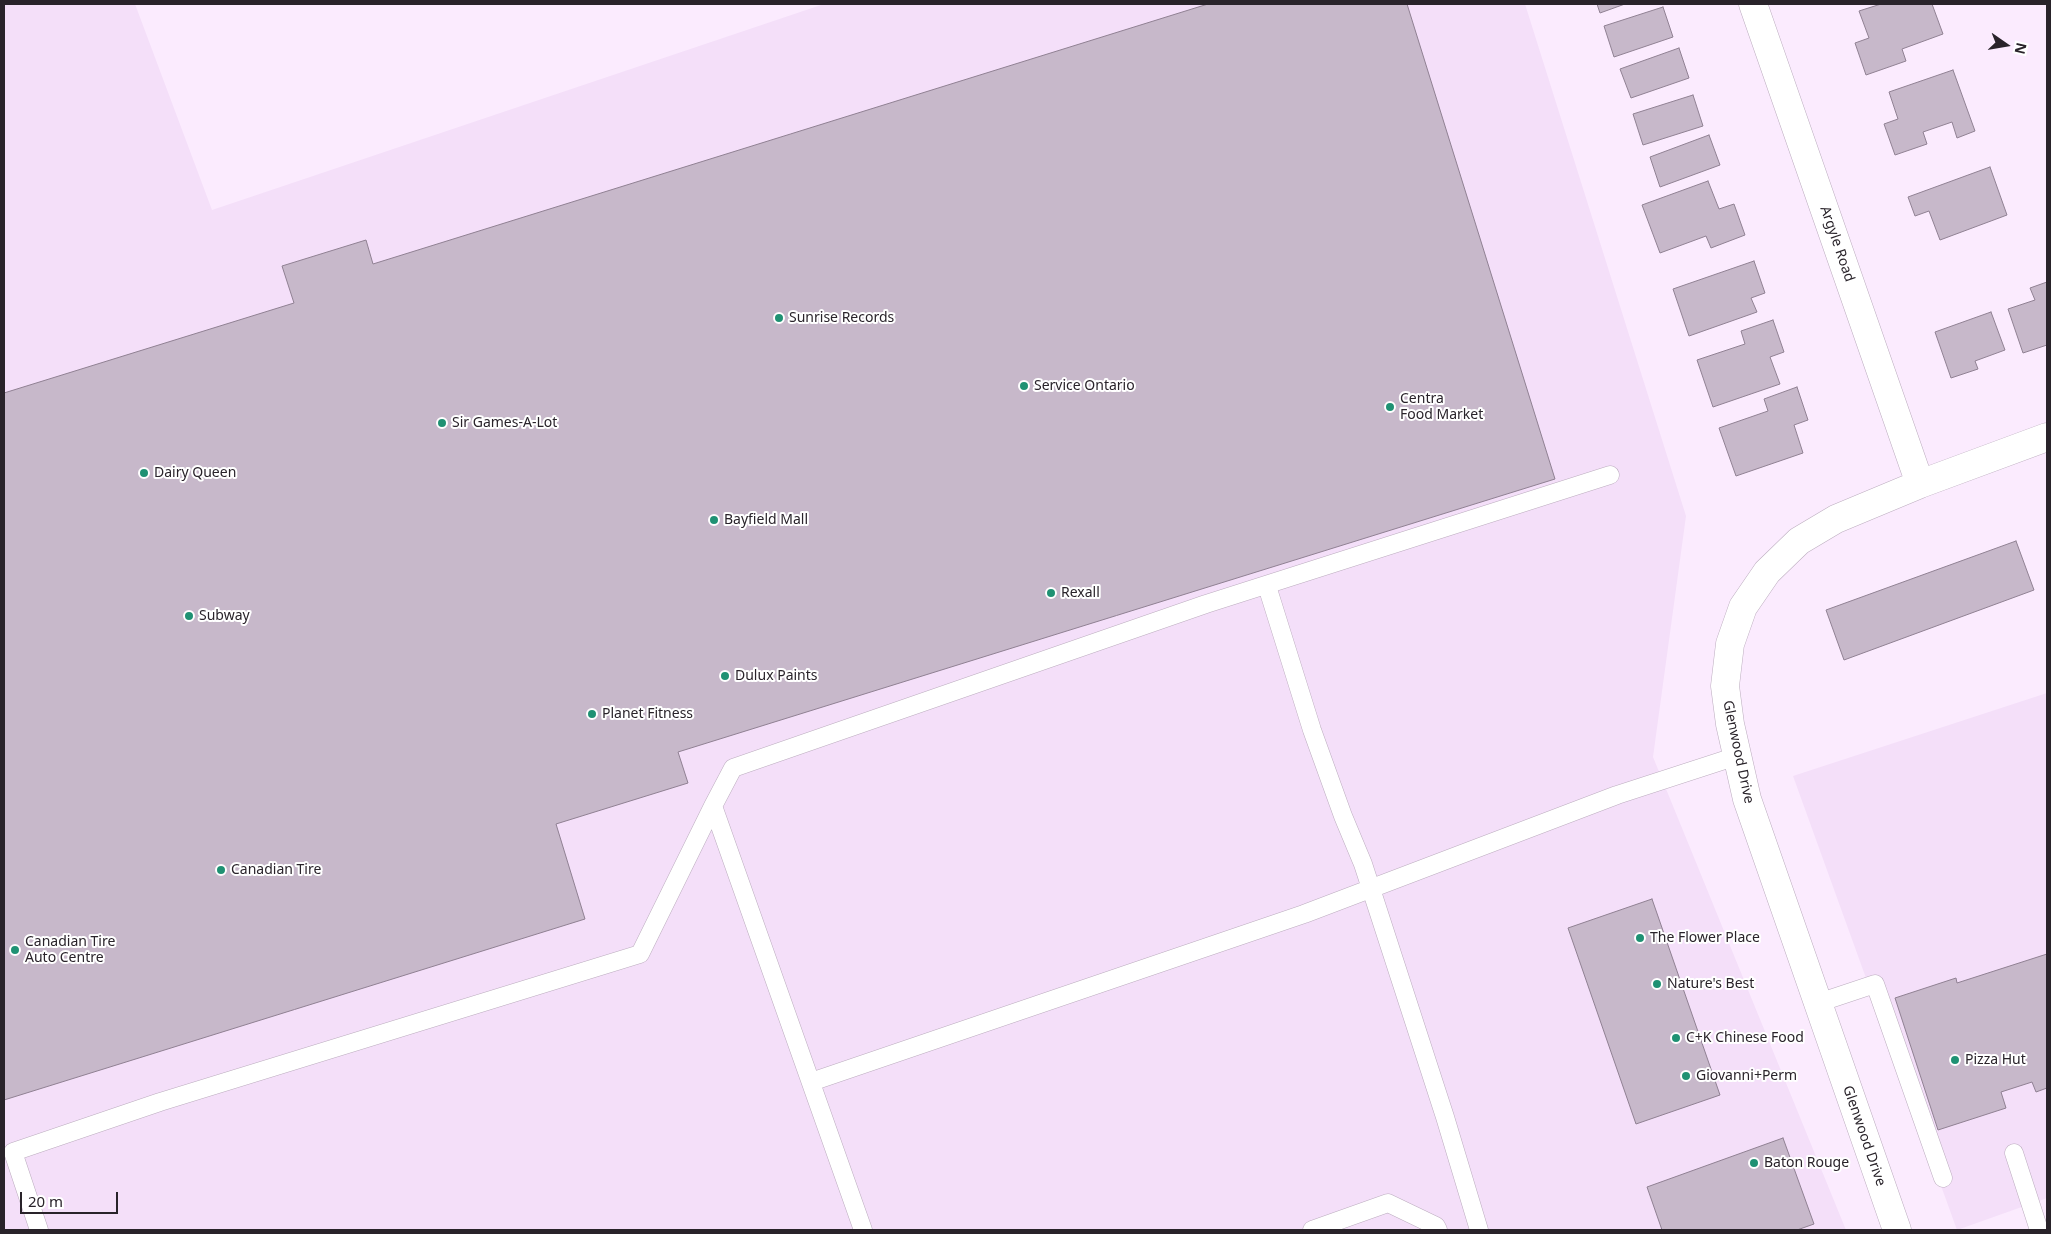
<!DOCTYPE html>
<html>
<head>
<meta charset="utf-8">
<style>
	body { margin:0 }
	#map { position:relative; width:2051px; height:1234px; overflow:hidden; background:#fbebfe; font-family:"Noto Sans",sans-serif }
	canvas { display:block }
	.frame { position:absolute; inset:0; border:5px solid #29232a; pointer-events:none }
	.north { position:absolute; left:1981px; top:20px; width:50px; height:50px; -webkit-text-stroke:4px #fff; paint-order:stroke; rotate:103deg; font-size:14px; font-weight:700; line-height:20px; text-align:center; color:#29232a }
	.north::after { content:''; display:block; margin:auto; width:18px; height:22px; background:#29232a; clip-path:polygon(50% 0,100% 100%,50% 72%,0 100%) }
	.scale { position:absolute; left:20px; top:1192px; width:98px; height:22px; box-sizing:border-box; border:2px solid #29232a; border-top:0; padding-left:6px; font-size:15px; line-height:18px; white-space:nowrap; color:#29232a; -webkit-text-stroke:4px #fff; paint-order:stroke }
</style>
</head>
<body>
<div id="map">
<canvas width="2051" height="1234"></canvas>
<div class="frame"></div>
<div class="north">N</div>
<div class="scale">20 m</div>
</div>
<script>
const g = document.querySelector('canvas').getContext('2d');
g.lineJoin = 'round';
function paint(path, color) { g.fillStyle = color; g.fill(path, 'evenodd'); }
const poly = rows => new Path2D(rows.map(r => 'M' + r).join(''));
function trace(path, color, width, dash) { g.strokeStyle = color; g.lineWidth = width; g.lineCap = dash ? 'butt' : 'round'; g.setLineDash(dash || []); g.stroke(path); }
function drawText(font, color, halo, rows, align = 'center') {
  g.font = font + ' "Noto Sans",sans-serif'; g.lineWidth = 4; g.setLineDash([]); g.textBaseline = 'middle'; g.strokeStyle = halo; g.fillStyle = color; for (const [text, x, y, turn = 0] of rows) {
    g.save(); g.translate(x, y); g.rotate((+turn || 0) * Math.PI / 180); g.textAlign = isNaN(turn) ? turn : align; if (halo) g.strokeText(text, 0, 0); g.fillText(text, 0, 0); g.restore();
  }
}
paint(poly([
	[4,4,135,4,212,210,824,4,1525,4,1686,516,1653,757,1846,1230,4,1230],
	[2047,693,2047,1198,1957,1230,1793,776]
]), '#f4dff9');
const building = poly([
	[1208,4,1407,4,1555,479,678,752,688,783,556,824,585,919,4,1100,4,393,294,303,282,266,366,240,373,264,1208,4],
	[1597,4,1625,4,1600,13,1597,4],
	[1881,4,1932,4,1943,34,1902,49,1906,61,1866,75,1855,43,1869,38,1859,11,1881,4],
	[1663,7,1673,37,1614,57,1604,26,1663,7],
	[1679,48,1689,78,1631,98,1620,69,1679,48],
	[1953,70,1975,131,1957,138,1952,122,1923,132,1927,144,1895,155,1884,124,1898,119,1889,92,1953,70],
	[1693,95,1703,126,1643,145,1633,114,1693,95],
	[1709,135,1720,165,1660,187,1650,157,1709,135],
	[1990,167,2007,215,1940,240,1929,211,1915,216,1908,197,1990,167],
	[1708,181,1719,209,1734,204,1745,235,1711,248,1706,236,1660,253,1642,205,1708,181],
	[1754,261,1765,293,1751,298,1757,312,1689,336,1673,289,1754,261],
	[2047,282,2047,345,2023,353,2008,309,2035,300,2030,288,2047,282],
	[1991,312,2005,350,1975,361,1978,369,1951,378,1935,332,1991,312],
	[1773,320,1784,352,1770,357,1780,384,1713,407,1697,360,1745,344,1741,331,1773,320],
	[1797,387,1808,420,1794,425,1803,453,1736,476,1719,428,1768,411,1764,399,1797,387],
	[2016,541,2034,590,1844,660,1826,610,2016,541],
	[1652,899,1720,1095,1636,1124,1568,928,1652,899],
	[2047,954,2047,1088,2036,1092,2032,1082,2001,1092,2006,1108,1938,1130,1895,998,1956,978,1957,983,2047,954],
	[1783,1138,1814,1224,1797,1230,1662,1230,1647,1187,1783,1138]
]);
paint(building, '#c7b8ca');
trace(building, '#908193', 1);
const lane = poly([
	[1267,586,1312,730,1343,816,1363,864,1445,1117,1479,1230],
	[713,806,863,1230],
	[1818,1003,1875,984,1943,1178],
	[811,1082,1304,914,1617,795,1737,756],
	[2014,1153,2039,1230],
	[39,1230,13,1152,160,1102,640,954,713,806,733,768,1206,604,1610,475],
	[1312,1230,1388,1203,1436,1226,1438,1230]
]);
const street = poly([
	[1753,4,1920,484],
	[1897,1230,1747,799,1730,724,1725,686,1730,644,1743,607,1767,572,1799,541,1836,519,1920,484,2047,437]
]);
trace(lane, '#bcadbf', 19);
trace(street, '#bcadbf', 29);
trace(lane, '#fff', 18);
trace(street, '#fff', 28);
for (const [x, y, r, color] of [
	[779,318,5,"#1f9173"],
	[1024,386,5,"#1f9173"],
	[1390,407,5,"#1f9173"],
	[442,423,5,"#1f9173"],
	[144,473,5,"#1f9173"],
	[714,520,5,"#1f9173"],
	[1051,593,5,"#1f9173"],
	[189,616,5,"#1f9173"],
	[725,676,5,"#1f9173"],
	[592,714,5,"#1f9173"],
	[221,870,5,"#1f9173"],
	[1640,938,5,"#1f9173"],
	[15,950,5,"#1f9173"],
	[1657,984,5,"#1f9173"],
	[1676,1038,5,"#1f9173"],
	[1955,1060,5,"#1f9173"],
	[1686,1076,5,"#1f9173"],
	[1754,1163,5,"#1f9173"]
]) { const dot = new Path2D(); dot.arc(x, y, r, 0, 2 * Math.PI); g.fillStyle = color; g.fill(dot); trace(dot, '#fff', 2); }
drawText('14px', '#29232a', '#fff', [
	["Argyle Road",1837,244,71],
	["Glenwood Drive",1738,752,78],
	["Glenwood Drive",1864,1136,71]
]);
drawText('14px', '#29232a', '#fff', [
	["Sunrise Records",789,318],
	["Service Ontario",1034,386],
	["Centra",1400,399],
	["Food Market",1400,415],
	["Sir Games-A-Lot",452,423],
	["Dairy Queen",154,473],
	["Bayfield Mall",724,520],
	["Rexall",1061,593],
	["Subway",199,616],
	["Dulux Paints",735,676],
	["Planet Fitness",602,714],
	["Canadian Tire",231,870],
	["The Flower Place",1650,938],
	["Canadian Tire",25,942],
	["Auto Centre",25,958],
	["Nature's Best",1667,984],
	["C+K Chinese Food",1686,1038],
	["Pizza Hut",1965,1060],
	["Giovanni+Perm",1696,1076],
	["Baton Rouge",1764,1163]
], 'left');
</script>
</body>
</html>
